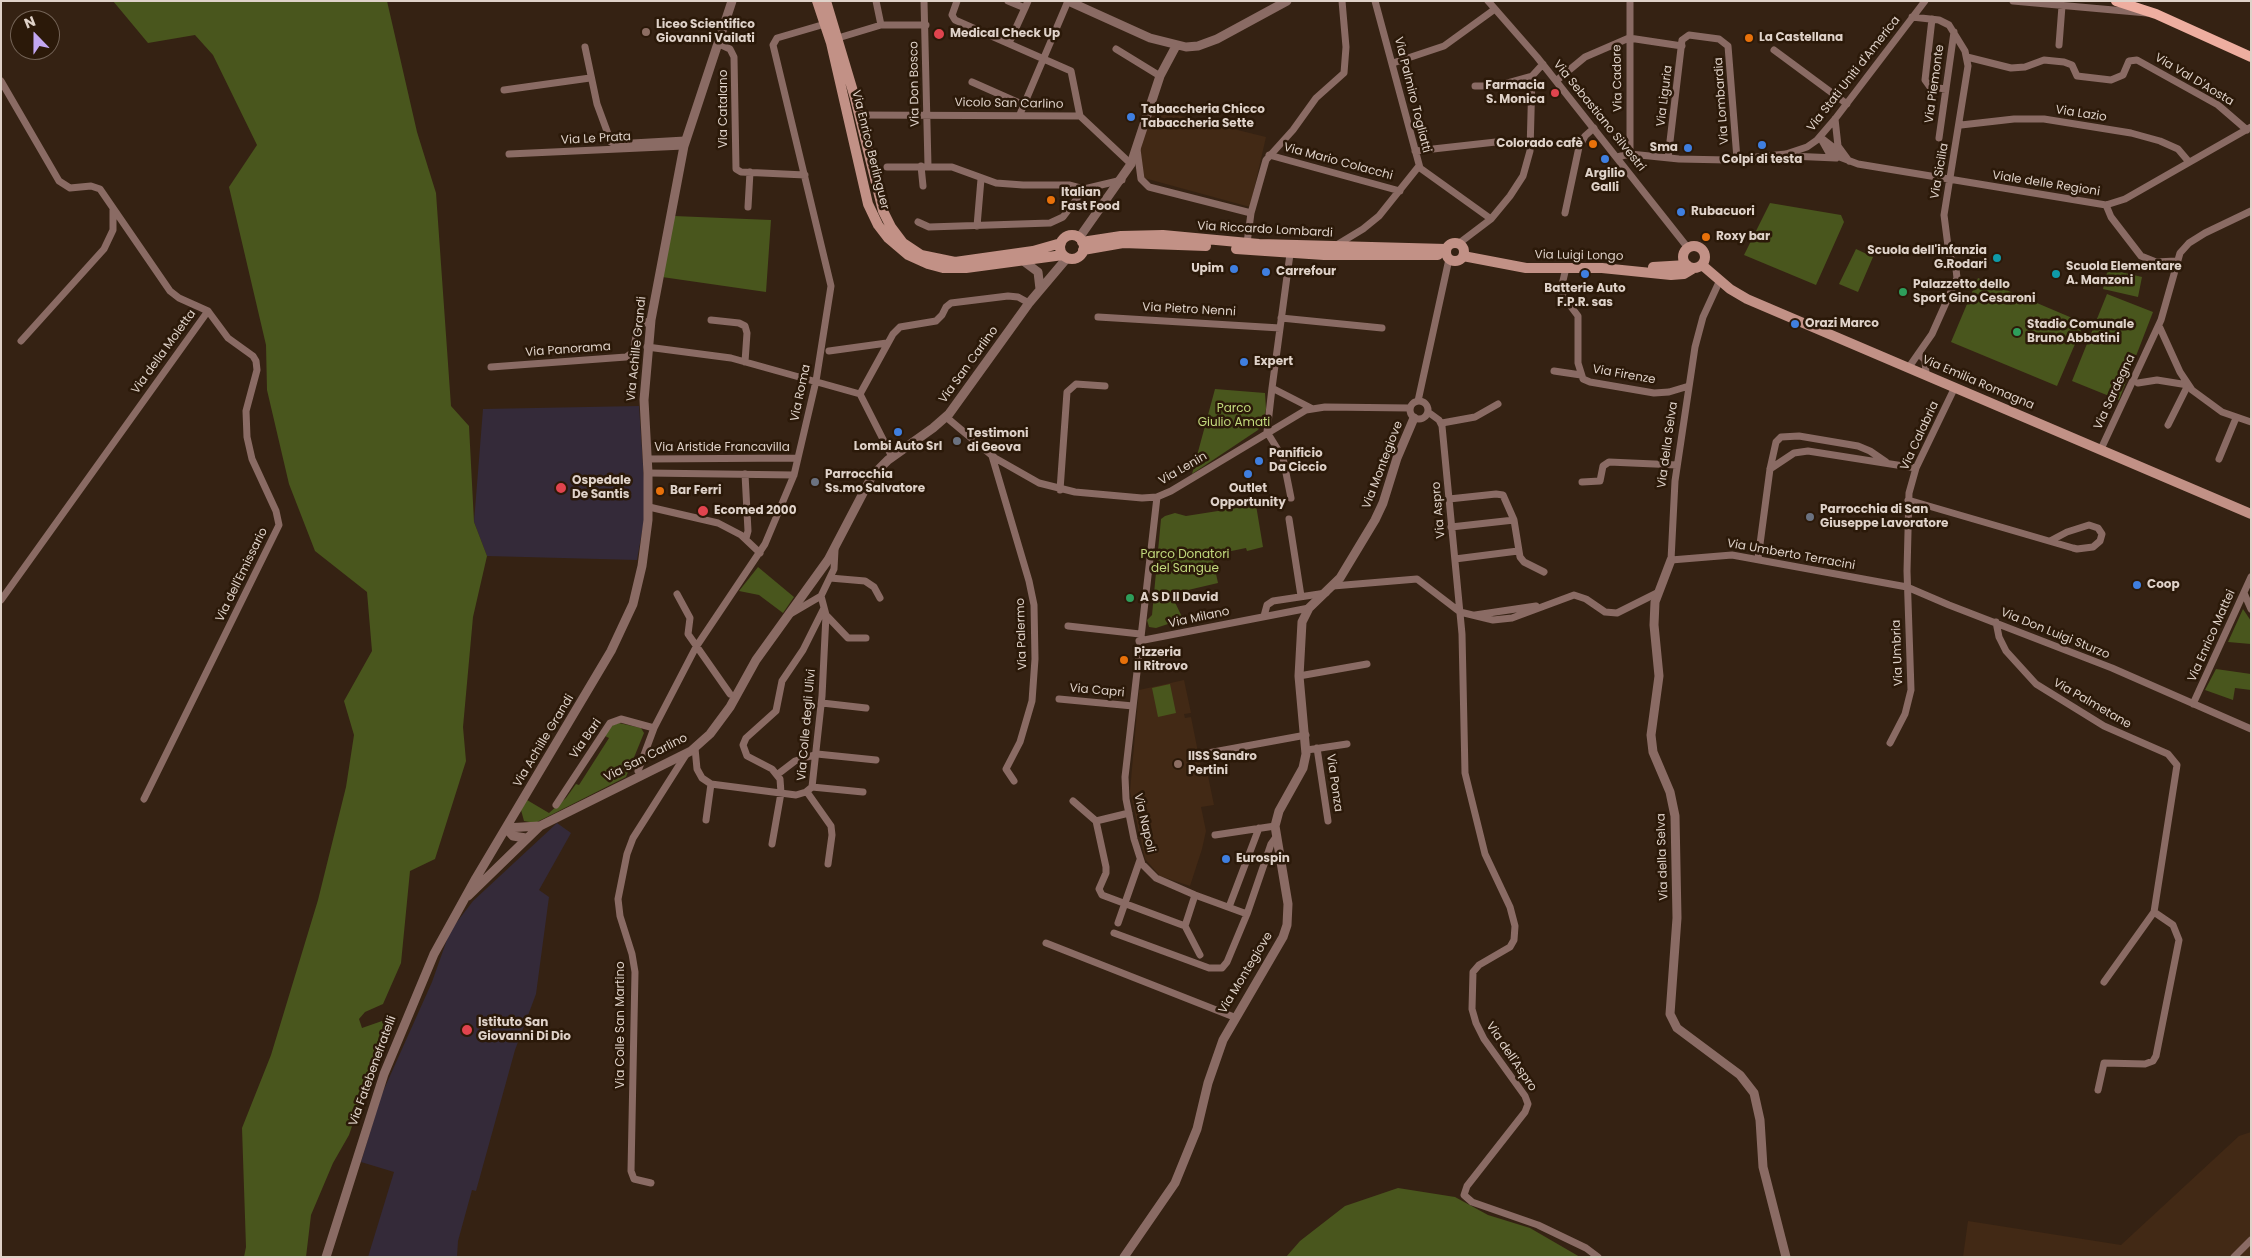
<!DOCTYPE html>
<html>
<head>
<meta charset="utf-8">
<style>
	body { margin:0 }
	#map { position:relative; width:2252px; height:1258px; overflow:hidden; background:#352213; font-family:Poppins,sans-serif }
	canvas { display:block }
	.frame { position:absolute; inset:0; border:2px solid #dfd2c9; pointer-events:none }
	.north { position:absolute; left:10px; top:10px; width:50px; height:50px; box-sizing:border-box; background:#2b1909; border:1px solid #736356; border-radius:50%; rotate:338deg; font-size:14px; font-weight:700; line-height:20px; text-align:center; color:#dfd2c9 }
	.north::after { content:''; display:block; margin:auto; width:18px; height:22px; background:#c2a7f2; clip-path:polygon(50% 0,100% 100%,50% 72%,0 100%) }
</style>
</head>
<body>
<div id="map">
<canvas width="2252" height="1258"></canvas>
<div class="frame"></div>
<div class="north">N</div>
</div>
<script>
const g = document.querySelector('canvas').getContext('2d');
g.lineJoin = 'round';
function paint(path, color) { g.fillStyle = color; g.fill(path, 'evenodd'); }
const poly = rows => new Path2D(rows.map(r => 'M' + r).join(''));
function trace(path, color, width, dash) { g.strokeStyle = color; g.lineWidth = width; g.lineCap = dash ? 'butt' : 'round'; g.setLineDash(dash || []); g.stroke(path); }
function drawText(font, color, halo, rows, align = 'center') {
  g.font = font + ' Poppins,sans-serif'; g.lineWidth = 5; g.setLineDash([]); g.textBaseline = 'middle'; g.strokeStyle = halo; g.fillStyle = color; for (const [text, x, y, turn = 0] of rows) {
    g.save(); g.translate(x, y); g.rotate((+turn || 0) * Math.PI / 180); g.textAlign = isNaN(turn) ? turn : align; if (halo) g.strokeText(text, 0, 0); g.fillText(text, 0, 0); g.restore();
  }
}
paint(poly([
	[1152,109,1266,137,1250,207,1144,178,1140,148],
	[1184,680,1191,713,1184,714,1185,718,1191,717,1202,772,1207,771,1214,805,1201,807,1206,831,1202,849,1190,886,1160,876,1145,859,1130,791,1139,690],
	[2251,1132,2251,1257,1963,1257,1968,1221,2121,1245,2239,1136]
]), '#422915');
paint(poly([
	[639,406,646,509,637,560,487,556,474,522,483,409],
	[557,823,571,833,539,890,549,897,536,994,515,1050,476,1191,472,1190,458,1241,457,1257,368,1257,394,1172,361,1162,381,1096,432,982,450,931,473,901]
]), '#342a39');
paint(poly([
	[113,1,387,1,417,132,436,193,451,406,469,426,474,522,487,556,473,617,463,727,466,761,435,859,410,871,401,963,383,1004,365,1012,359,1019,362,1028,382,1021,394,1023,372,1067,349,1135,333,1163,311,1215,306,1257,244,1257,246,1247,242,1128,271,1055,318,900,346,787,354,735,344,701,372,651,367,592,315,551,289,484,267,390,266,345,229,187,257,145,213,55,195,35,148,43],
	[1770,203,1841,215,1844,222,1816,285,1744,255],
	[674,216,771,220,766,292,662,277],
	[1856,249,1873,257,1858,292,1839,284],
	[2108,269,2142,277,2138,297,2103,289],
	[1978,278,2084,323,2057,386,1951,342],
	[2107,294,2153,312,2119,400,2072,381],
	[1215,389,1265,393,1266,409,1263,421,1258,430,1192,474],
	[1256,505,1263,547,1247,551,1246,548,1212,555,1218,583,1171,594,1183,619,1156,628,1149,627,1147,620,1152,615,1161,519,1165,516,1175,513,1186,516],
	[758,567,794,597,783,613,759,595,739,591],
	[2243,609,2251,621,2251,644,2228,642],
	[2216,669,2251,674,2251,690,2235,688,2233,700,2205,690],
	[1170,684,1176,713,1158,717,1152,688],
	[619,723,641,728,644,733,626,777,535,823,524,821,521,810,527,800,549,813,566,798,576,784,579,785,609,738,605,736,610,726],
	[1398,1188,1455,1197,1488,1215,1530,1228,1580,1257,1286,1257,1300,1241,1345,1206]
]), '#49561d');
trace(poly([
	[876,1,881,25],
	[924,1,928,166],
	[957,1,952,15,955,20,1071,71,1080,116],
	[1008,1,1025,8,1028,1],
	[1375,1,1420,168,1491,219],
	[1488,1,1537,57,1688,248],
	[2013,1,2147,13],
	[1932,19,1925,80,1930,87,1946,89],
	[838,38,881,25,926,25],
	[717,43,730,49,734,57,736,169,741,172,805,175],
	[1009,43,1025,8],
	[2059,45,2062,6],
	[585,47,597,104,611,142,615,144,685,140],
	[1116,49,1160,76],
	[1774,50,1847,104],
	[1967,57,2011,68,2025,67,2044,60,2064,62,2072,65,2077,76,2111,80,2123,75,2129,61,2137,60,2218,105,2247,130],
	[1393,63,1444,46,1495,9],
	[1,81,59,181,70,188,91,186,100,189,170,291,179,298,208,311,1,600],
	[1556,81,1585,57,1629,38,1682,46],
	[972,82,1024,105],
	[1475,86,1496,86,1532,76],
	[504,90,590,78],
	[1020,114,1068,1],
	[859,115,1080,116,1131,164],
	[1835,119,1838,146,1849,161],
	[1961,125,2014,119,2044,119,2131,133,2160,141,2178,149,2189,162],
	[1820,137,1829,153,1858,164,2106,205,2125,199,2251,127],
	[1820,137,1833,147,1837,153],
	[1939,138,1954,32],
	[1137,149,1141,179,1149,187,1251,213],
	[1415,151,1496,142],
	[509,154,684,146],
	[1630,154,1630,1],
	[1269,155,1400,191],
	[1790,156,1836,158],
	[1617,157,1630,154,1679,159,1728,160,1786,154,1807,147,1817,140,1835,119,1925,1],
	[1668,158,1682,40,1689,35,1719,39,1728,46,1737,159],
	[921,166,923,186],
	[887,167,952,167,996,183,1023,185,1069,185,1084,189],
	[1084,189,1122,180],
	[2106,205,2111,217,2141,256,2156,262,2176,261],
	[748,207,750,172],
	[1565,213,1579,147,1585,136,1594,128],
	[918,222,929,227,1050,223,1063,217,1084,189],
	[977,226,981,179],
	[1247,243,1251,213,1266,160,1293,130,1316,98,1344,73,1346,47,1342,1],
	[1458,244,1491,219,1510,196,1523,176,1530,151,1532,76,1543,64],
	[1335,246,1363,229,1379,216,1419,166],
	[1290,254,1272,388,1311,408],
	[1566,268,1561,289,1563,296,1578,316,1578,363,1583,379,1590,382,1654,393,1669,392,1689,386],
	[1720,280,1703,317,1695,347,1675,481,1671,560,1732,555,1907,587,1949,605,2112,668,2251,729],
	[1098,317,1280,328],
	[1281,318,1382,328],
	[711,320,739,323,745,326,747,333,745,362],
	[2160,328,2180,372,2192,390,2222,412,2251,422],
	[21,341,104,249,113,230,113,208],
	[647,347,731,358,860,394,892,457],
	[829,351,887,343],
	[1919,354,1925,360,1926,374],
	[491,367,626,357,633,352,638,326,651,320],
	[1909,367,1932,334,1957,278,1956,269,1949,254,1944,215,1968,66,1965,51,1949,25,1939,20,1912,17],
	[1554,371,1581,375],
	[2138,383,2157,380,2188,385,2168,425],
	[1272,388,1267,432,1283,458,1291,498],
	[860,394,893,334,900,327,936,321,942,315,946,307,951,303,1008,296,1018,297,1029,303],
	[1418,401,1449,259],
	'1410 410a9 9 0 1 1 18 0a9 9 0 1 1-18 0Z',
	[1428,412,1439,420,1442,426,1462,634,1465,773,1485,854,1510,907,1515,926,1514,940,1510,947,1479,965,1473,972,1472,1009,1476,1023,1484,1039,1525,1096,1528,1104,1525,1112,1467,1186,1464,1195,1472,1202,1538,1225,1586,1248,1598,1257],
	[946,417,995,458,1039,483,1075,492,1142,498,1157,497,1171,491,1306,410,1325,407,1410,408],
	[1442,423,1475,417,1498,404],
	[2101,449,2161,320,2180,253,2189,243,2205,233,2251,211],
	[992,456,1029,581,1034,605,1035,659,1032,701,1020,742,1006,769,1014,781],
	[647,459,798,458],
	[2219,459,2236,418],
	[1770,469,1794,453,1808,451,1916,468],
	[648,473,794,475],
	[745,474,748,531,746,538],
	[1582,482,1600,481,1603,466,1609,462,1677,465],
	[1060,490,1067,392,1076,384,1105,386],
	[1157,497,1125,777,1126,799,1134,839,1142,864,1156,878,1195,895,1247,914],
	[1449,499,1496,494,1503,495,1514,520,1520,557,1524,562,1544,572],
	[1908,500,2073,548,2077,549,2093,547,2100,541,2102,534,2098,528,2089,525,2067,532,2050,541],
	[649,507,718,523,741,535,760,553],
	[1289,519,1301,596],
	[1451,527,1514,520],
	[1455,559,1518,551],
	[1758,559,1770,469,1776,442,1781,437,1799,436,1858,446,1870,451,1886,462],
	[830,578,865,581,874,587,880,598],
	[1333,586,1417,579,1460,612,1493,620,1512,618,1574,595,1586,599,1605,612,1617,613,1657,593],
	[2244,593,2251,609],
	[677,594,690,618,688,634,730,694],
	[792,613,821,596],
	[826,615,848,638,866,638],
	[1475,615,1536,606],
	[1264,616,1267,605,1273,601,1326,593],
	[1996,622,1999,637,2006,651,2036,684,2104,726,2168,754,2177,765,2154,912,2173,925,2179,940,2156,1056,2153,1061,2145,1064,2104,1063,2098,1090],
	[1068,626,1140,634],
	[1139,641,1309,608],
	[1299,676,1367,664],
	[1059,699,1133,706],
	[822,703,866,708],
	[2193,704,2251,577],
	[1890,743,1905,714,1911,690,1907,571,1909,493,1916,468,1955,387],
	[695,748,697,769,702,778,711,784,796,795,806,792,812,787,822,696,826,615,821,596,834,569,835,550],
	[1317,748,1328,821],
	[1307,750,1347,744],
	[1208,753,1306,735],
	[638,771,654,728,696,647,765,544,794,475,816,381,831,286,773,45,777,38,825,24],
	[778,774,795,761,817,754,876,760],
	[812,787,863,792],
	[807,792,831,826,832,835,828,864],
	[144,799,279,525,276,511,252,459,247,437,246,411,257,370,256,361,253,356,228,338,208,311],
	[1073,801,1096,821,1106,867,1106,873,1099,889,1102,895,1185,926,1200,955],
	[556,805,610,723,621,719,654,728],
	[706,820,711,784],
	[1096,821,1129,813],
	[1215,835,1275,826],
	[772,844,781,793,780,779,772,769,747,756,743,745,746,738,776,711,782,681,803,650,824,608],
	[1229,907,1259,828],
	[1118,923,1140,860],
	[1185,926,1195,895],
	[1114,933,1209,968,1222,968,1227,962,1247,914,1271,844,1276,837],
	[1046,943,1234,1017],
	[2104,982,2154,912],
	[651,1183,634,1179,631,1171,635,972,632,954,620,916,618,899,627,854,633,838,687,753],
	[2234,1257,2251,1240]
]), '#8a6b64', 7);
trace(poly([
	[1068,1,1150,38,1186,47,1198,46,1217,39,1287,1],
	[1079,238,1131,164,1160,76,1176,46],
	[1022,260,1038,272,1040,289],
	[1671,560,1655,602,1654,625,1659,676,1651,735,1653,752,1670,792,1675,816,1677,918,1670,1014,1677,1028,1740,1075,1754,1093,1760,1120,1763,1167,1786,1257],
	[506,828,539,826],
	[506,828,513,836,526,838],
	[468,896,540,826,691,751,710,734,730,707,756,660,828,560,872,476,888,460,933,428,949,414,1029,303,1067,258],
	[326,1257,384,1074,434,954,476,878,611,651,633,604,642,566,648,520,648,473,644,400,651,320,684,146,732,1],
	[1124,1257,1175,1183,1197,1129,1208,1083,1223,1040,1283,937,1287,925,1288,904,1275,826,1279,811,1303,768,1306,754,1299,676,1302,622,1309,608,1340,578,1375,520,1383,503,1397,458,1414,418]
]), '#8a6b64', 9);
trace(poly([
	[817,1,831,43,868,204,878,225,888,238,908,255,928,264,943,268,966,268,1063,255],
	[826,1,855,98,883,211,891,227,903,243,921,255,955,262,1033,251,1061,243],
	'1060 247a12 12 0 1 1 24 0a12 12 0 1 1-24 0Z',
	[1082,242,1121,236,1163,235,1259,244,1446,249],
	'1446 252a9 9 0 1 1 18 0a9 9 0 1 1-18 0Z',
	'1683 257a11 11 0 1 1 22 0a11 11 0 1 1-22 0Z',
	[1236,249,1324,255,1438,255],
	[1083,250,1123,243,1206,246],
	[1463,256,1526,268,1602,268,1671,275,1684,274,1694,268],
	[1702,265,1730,289,1747,299,2251,514],
	[1653,267,1687,265]
]), '#c29186', 10);
trace(poly([
	[2116,1,2156,14,2251,57]
]), '#eeaea0', 10);
for (const [x, y, r, color] of [
	[646,32,5,"#8d6e63"],
	[939,34,6,"#e0444e"],
	[1749,38,5,"#e8710a"],
	[1555,93,5,"#e0444e"],
	[1131,117,5,"#3f7fe0"],
	[1593,144,5,"#e8710a"],
	[1762,145,5,"#3f7fe0"],
	[1688,148,5,"#3f7fe0"],
	[1605,159,5,"#3f7fe0"],
	[1051,200,5,"#e8710a"],
	[1681,212,5,"#3f7fe0"],
	[1706,237,5,"#e8710a"],
	[1997,258,5,"#0f9aa8"],
	[1234,269,5,"#3f7fe0"],
	[1266,272,5,"#3f7fe0"],
	[1585,274,5,"#3f7fe0"],
	[2056,274,5,"#0f9aa8"],
	[1903,292,5,"#2e9e5b"],
	[1795,324,5,"#3f7fe0"],
	[2017,332,5,"#2e9e5b"],
	[1244,362,5,"#3f7fe0"],
	[898,432,5,"#3f7fe0"],
	[957,441,5,"#6b7280"],
	[1259,461,5,"#3f7fe0"],
	[1248,474,5,"#3f7fe0"],
	[815,482,5,"#6b7280"],
	[561,488,6,"#e0444e"],
	[660,491,5,"#e8710a"],
	[703,511,6,"#e0444e"],
	[1810,517,5,"#6b7280"],
	[2137,585,5,"#3f7fe0"],
	[1130,598,5,"#2e9e5b"],
	[1124,660,5,"#e8710a"],
	[1178,764,5,"#8d6e63"],
	[1226,859,5,"#3f7fe0"],
	[467,1030,6,"#e0444e"]
]) { const dot = new Path2D(); dot.arc(x, y, r, 0, 2 * Math.PI); g.fillStyle = color; g.fill(dot); trace(dot, '#2b1909', 2); }
drawText('bold 12px', '#dfd2c9', '#2b1909', [
	["Liceo Scientifico",656,25],
	["Giovanni Vailati",656,39],
	["Medical Check Up",950,34],
	["La Castellana",1759,38],
	["Farmacia",1545,86,"right"],
	["S. Monica",1545,100,"right"],
	["Tabaccheria Chicco",1141,110],
	["Tabaccheria Sette",1141,124],
	["Colorado cafè",1583,144,"right"],
	["Sma",1678,148,"right"],
	["Colpi di testa",1762,160,"center"],
	["Argilio",1605,174,"center"],
	["Galli",1605,188,"center"],
	["Italian",1061,193],
	["Fast Food",1061,207],
	["Rubacuori",1691,212],
	["Roxy bar",1716,237],
	["Scuola dell'infanzia",1987,251,"right"],
	["G.Rodari",1987,265,"right"],
	["Scuola Elementare",2066,267],
	["A. Manzoni",2066,281],
	["Upim",1224,269,"right"],
	["Carrefour",1276,272],
	["Palazzetto dello",1913,285],
	["Sport Gino Cesaroni",1913,299],
	["Batterie Auto",1585,289,"center"],
	["F.P.R. sas",1585,303,"center"],
	["Orazi Marco",1805,324],
	["Stadio Comunale",2027,325],
	["Bruno Abbatini",2027,339],
	["Expert",1254,362],
	["Testimoni",967,434],
	["di Geova",967,448],
	["Lombi Auto Srl",898,447,"center"],
	["Panificio",1269,454],
	["Da Ciccio",1269,468],
	["Parrocchia",825,475],
	["Ss.mo Salvatore",825,489],
	["Ospedale",572,481],
	["De Santis",572,495],
	["Outlet",1248,489,"center"],
	["Opportunity",1248,503,"center"],
	["Bar Ferri",670,491],
	["Parrocchia di San",1820,510],
	["Giuseppe Lavoratore",1820,524],
	["Ecomed 2000",714,511],
	["Coop",2147,585],
	["A S D Il David",1140,598],
	["Pizzeria",1134,653],
	["Il Ritrovo",1134,667],
	["IISS Sandro",1188,757],
	["Pertini",1188,771],
	["Eurospin",1236,859],
	["Istituto San",478,1023],
	["Giovanni Di Dio",478,1037]
], 'left');
drawText('12px', '#dfd2c9', '#2b1909', [
	["Via Stati Uniti d'America",1854,74,-52],
	["Via Cadore",1618,78,-91],
	["Via Val D'Aosta",2194,80,31],
	["Via Don Bosco",915,84,-91],
	["Via Piemonte",1935,84,-82],
	["Via Palmiro Togliatti",1412,95,76],
	["Via Liguria",1665,96,-83],
	["Via Lombardia",1722,101,-94],
	["Vicolo San Carlino",1009,104,1],
	["Via Catalano",724,109,-90],
	["Via Lazio",2081,114,9],
	["Via Sebastiano Silvestri",1599,116,51],
	["Via Le Prata",596,139,-3],
	["Via Enrico Berlinguer",870,150,76],
	["Via Mario Colacchi",1338,162,15],
	["Via Sicilia",1940,171,-80],
	["Viale delle Regioni",2046,184,9],
	["Via Riccardo Lombardi",1265,230,3],
	["Via Luigi Longo",1579,256,1],
	["Via Pietro Nenni",1189,310,3],
	["Via Achille Grandi",637,349,-84],
	["Via Panorama",568,350,-4],
	["Via della Moletta",164,352,-54],
	["Via San Carlino",969,365,-54],
	["Via Firenze",1624,375,10],
	["Via Emilia Romagna",1978,383,23],
	["Via Sardegna",2115,392,-65],
	["Via Roma",801,393,-78],
	["Via Calabria",1920,436,-65],
	["Via della Selva",1668,445,-82],
	["Via Aristide Francavilla",722,448],
	["Via Montegiove",1383,465,-69],
	["Via Lenin",1183,469,-30],
	["Via Aspro",1439,510,-95],
	["Via Umberto Terracini",1791,555,10],
	["Via dell'Emissario",242,575,-64],
	["Via Milano",1199,618,-12],
	["Via Palermo",1022,634,-92],
	["Via Don Luigi Sturzo",2055,634,22],
	["Via Enrico Mattei",2212,636,-66],
	["Via Umbria",1898,653,-92],
	["Via Capri",1097,691,5],
	["Via Palmetane",2092,704,30],
	["Via Colle degli Ulivi",807,725,-85],
	["Via Bari",586,739,-55],
	["Via Achille Grandi",544,741,-59],
	["Via San Carlino",646,758,-27],
	["Via Ponza",1334,783,82],
	["Via Napoli",1144,823,77],
	["Via della Selva",1663,857,-92],
	["Via Montegiove",1246,973,-59],
	["Via Colle San Martino",621,1025,-90],
	["Via dell'Aspro",1511,1057,56],
	["Via Fatebenefratelli",373,1071,-70]
]);
drawText('12px', '#c2da7d', '#2b1909', [
	["Parco",1234,409],
	["Giulio Amati",1234,423],
	["Parco Donatori",1185,555],
	["del Sangue",1185,569]
]);
</script>
</body>
</html>
